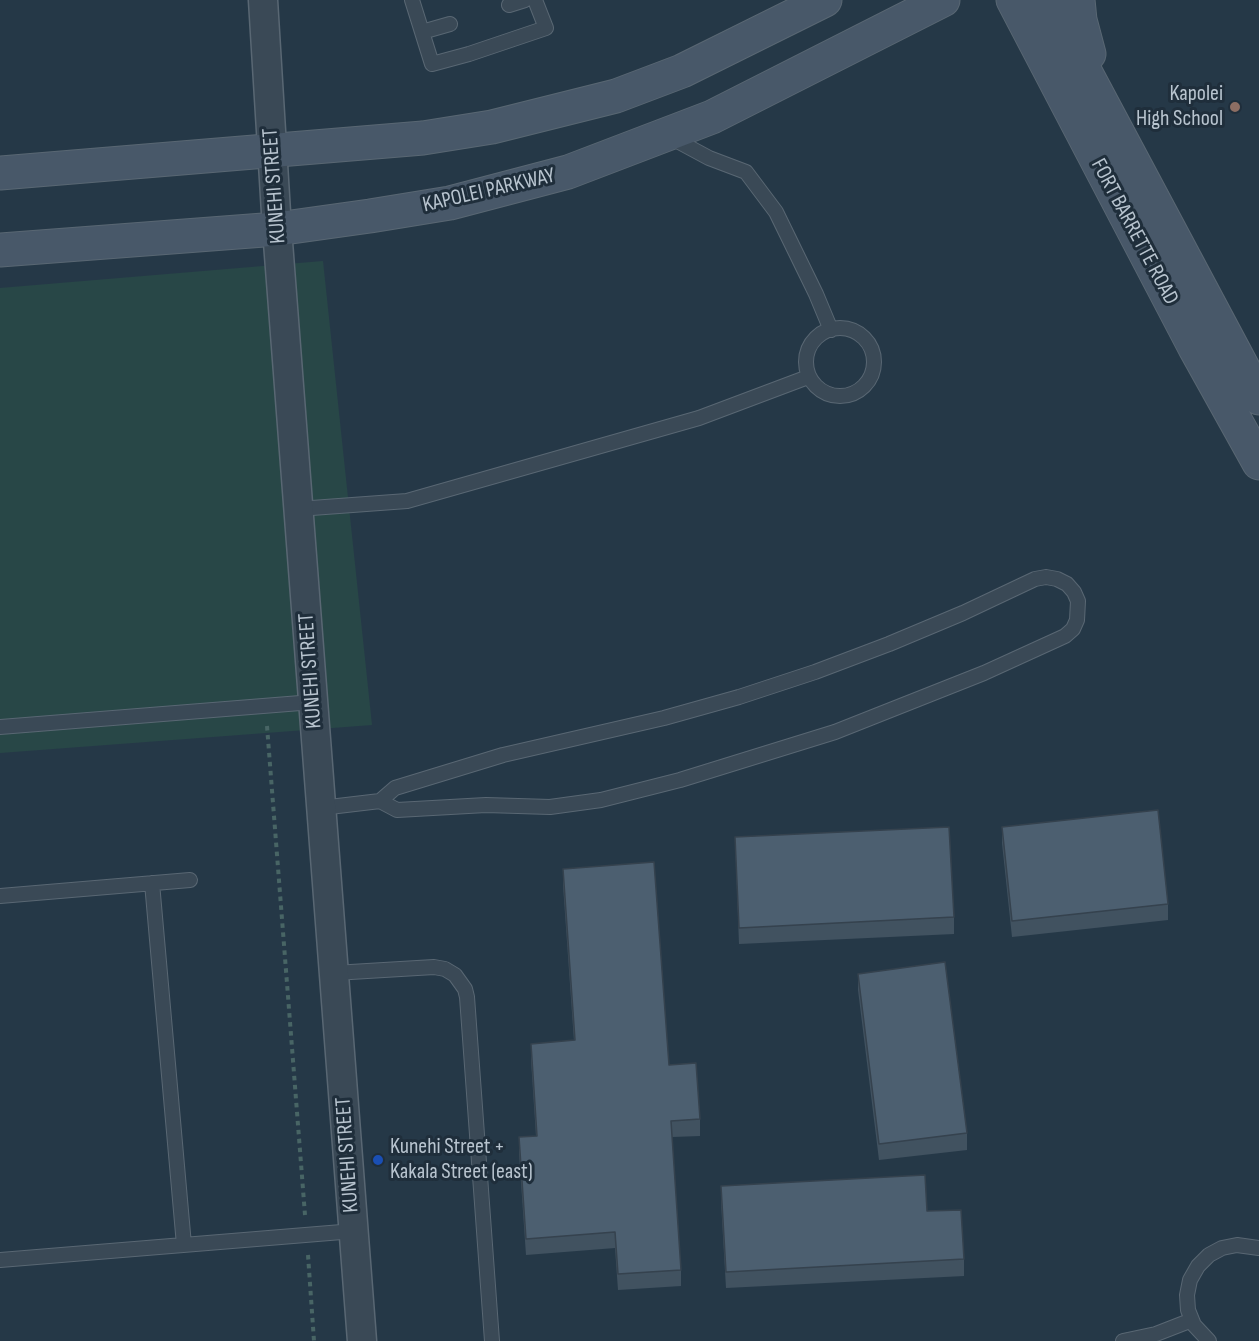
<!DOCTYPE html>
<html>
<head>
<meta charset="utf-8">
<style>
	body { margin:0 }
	canvas { display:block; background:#253847 }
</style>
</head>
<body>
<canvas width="1259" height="1341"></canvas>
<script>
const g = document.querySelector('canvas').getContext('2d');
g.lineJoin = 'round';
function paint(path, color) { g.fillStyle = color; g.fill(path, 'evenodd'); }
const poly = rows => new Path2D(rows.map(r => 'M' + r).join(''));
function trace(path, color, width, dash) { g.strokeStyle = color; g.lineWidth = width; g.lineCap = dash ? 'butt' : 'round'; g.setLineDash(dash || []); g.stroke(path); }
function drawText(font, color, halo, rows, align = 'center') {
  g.font = font + ' "Sofia Sans Condensed",sans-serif'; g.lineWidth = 6; g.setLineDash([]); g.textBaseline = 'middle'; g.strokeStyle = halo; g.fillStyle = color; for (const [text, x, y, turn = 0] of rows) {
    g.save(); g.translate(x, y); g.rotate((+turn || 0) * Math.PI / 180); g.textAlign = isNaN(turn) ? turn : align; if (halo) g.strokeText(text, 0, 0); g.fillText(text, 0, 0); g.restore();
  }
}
paint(poly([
	[323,261,372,725,0,753,0,288]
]), '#284747');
const service = poly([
	[412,0,432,64,469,54,546,28,535,0],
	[509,5,525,0],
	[422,32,450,24],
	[670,137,709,158,746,172,776,212,816,294,831,330],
	'806 362a34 34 0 1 1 68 0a34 34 0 1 1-68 0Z',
	[298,509,407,501,699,418,808,377],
	[0,727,313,702],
	[321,808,380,801,395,788,503,755,664,718,739,697,815,672,889,644,963,613,1035,579,1046,577,1057,579,1067,584,1074,592,1078,601,1077,620,1073,629,1065,636,984,673,835,732,680,780,601,800,550,807,486,805,397,810,380,801],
	[152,883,184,1245],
	[0,896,190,880],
	[334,973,434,967,445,969,455,975,465,989,467,997,492,1341],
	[0,1260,354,1231],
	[1123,1341,1156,1334,1192,1320],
	[1209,1341,1194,1325,1188,1310,1187,1295,1190,1280,1198,1266,1209,1255,1222,1248,1237,1245,1259,1248]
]);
const minor = poly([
	[263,0,277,229,362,1341]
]);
const secondary = poly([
	[1013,0,1195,348,1259,463],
	[1047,0,1259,398],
	[1078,0,1080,20,1089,54],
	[0,173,423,138,492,127,616,96,682,71,825,0],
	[0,250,277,229,370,216,450,203,568,172,712,117,943,0]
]);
trace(service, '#596773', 16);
trace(minor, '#596773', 31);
trace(secondary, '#596773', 35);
trace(poly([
	[267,726,305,1215],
	[308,1255,314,1341]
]), '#486565', 4, [4.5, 4.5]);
trace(service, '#3a4956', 14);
trace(minor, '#3a4956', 28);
trace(secondary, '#485869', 33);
paint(poly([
	[1002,827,1168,904,1168,920,1012,937,1002,843],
	[735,837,954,917,954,934,739,944],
	[563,869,669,1065,700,1119,700,1136,672,1137,681,1270,681,1286,618,1290,615,1248,526,1255,519,1153,519,1137,536,1136,531,1060,531,1044,574,1041,563,885],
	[858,974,967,1133,967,1150,879,1160,858,990],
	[721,1186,927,1211,964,1259,964,1276,726,1288,721,1202]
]), '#415260');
const building = poly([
	[1158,810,1168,904,1012,921,1002,827,1158,810],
	[949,827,954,917,739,928,735,837,949,827],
	[654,862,669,1065,696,1063,700,1119,671,1121,681,1270,618,1274,615,1232,526,1239,519,1137,537,1136,531,1044,575,1040,563,869,654,862],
	[945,962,967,1133,879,1144,858,974,945,962],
	[925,1175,927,1211,961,1210,964,1259,726,1272,721,1186,925,1175]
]);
paint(building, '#4c5f70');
trace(building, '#35424e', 1.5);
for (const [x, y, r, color] of [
	[1235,107,6,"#8d6e63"],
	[378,1160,6,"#1a4fb4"]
]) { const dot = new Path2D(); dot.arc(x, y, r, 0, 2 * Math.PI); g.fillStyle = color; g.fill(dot); trace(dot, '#1f2e3b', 2); }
drawText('22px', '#b8c4cf', '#1f2e3b', [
	["Kapolei",1223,94],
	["High School",1223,119],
	["Kunehi Street +",390,1147,"left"],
	["Kakala Street (east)",390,1172,"left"]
], 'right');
drawText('22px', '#b8c4cf', '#1f2e3b', [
	["KUNEHI STREET",275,186,-94],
	["KAPOLEI PARKWAY",489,191,-13],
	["FORT BARRETTE ROAD",1134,232,62],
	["KUNEHI STREET",311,671,-94],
	["KUNEHI STREET",348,1155,-94]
]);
</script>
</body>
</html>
